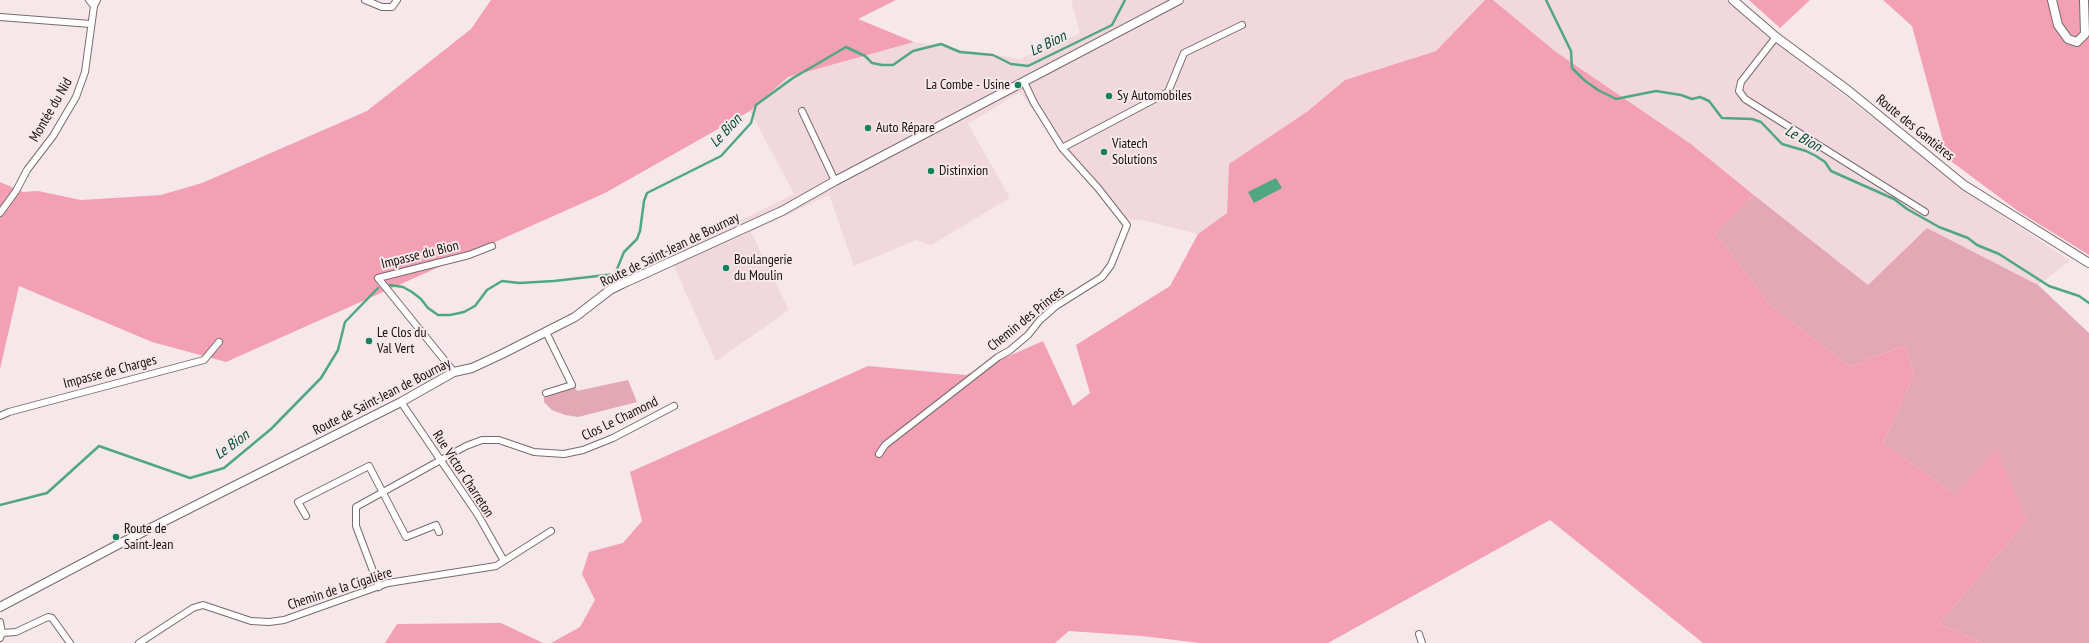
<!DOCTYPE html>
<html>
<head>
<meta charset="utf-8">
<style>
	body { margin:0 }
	canvas { display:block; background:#f6e7ea }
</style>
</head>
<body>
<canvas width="2089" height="643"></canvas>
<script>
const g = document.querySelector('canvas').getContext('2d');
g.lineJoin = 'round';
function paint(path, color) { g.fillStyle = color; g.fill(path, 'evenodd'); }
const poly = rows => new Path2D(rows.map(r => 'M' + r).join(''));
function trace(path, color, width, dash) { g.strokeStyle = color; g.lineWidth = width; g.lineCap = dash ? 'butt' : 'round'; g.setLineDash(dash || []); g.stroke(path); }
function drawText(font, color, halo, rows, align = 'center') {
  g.font = font + ' "PT Sans Narrow",sans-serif'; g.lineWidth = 4; g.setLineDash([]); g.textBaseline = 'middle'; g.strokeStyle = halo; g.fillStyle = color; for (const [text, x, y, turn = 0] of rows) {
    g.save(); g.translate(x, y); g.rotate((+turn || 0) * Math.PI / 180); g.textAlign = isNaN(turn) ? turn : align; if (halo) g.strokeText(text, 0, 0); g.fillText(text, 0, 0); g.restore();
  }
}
paint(poly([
	[1071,0,1485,0,1436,51,1345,80,1308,111,1229,164,1227,213,1198,234,1142,220,1124,220,1066,156,1020,92,968,124,1010,198,931,245,916,240,854,266,829,195,751,232,789,310,716,361,669,255,794,194,750,111,788,77,914,42,1020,59,1080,33],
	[1493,0,1726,0,1765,34,1971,194,2070,261,2038,285,1927,228,1868,285,1691,144,1556,52]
]), '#f0d8dd');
paint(poly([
	[1754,195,1868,285,1927,228,2038,285,2089,333,2089,643,1982,643,1939,624,2027,520,1996,451,1956,495,1883,443,1914,375,1905,345,1850,367,1770,305,1715,233],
	[628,380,637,402,578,417,565,415,552,410,544,402,544,396,575,386,577,391]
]), '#e3a7b5');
paint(poly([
	[491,0,896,0,858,19,914,42,788,77,750,111,605,193,226,362,152,342,19,286,0,369,0,182,23,192,38,191,81,200,161,195,202,183,367,111,471,29],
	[1485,0,1493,0,1556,52,1691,144,1754,195,1715,233,1770,305,1850,367,1905,345,1914,375,1883,443,1956,495,1996,450,2027,520,1939,624,1982,643,1703,643,1550,520,1328,643,1200,643,1142,636,1069,631,1055,643,551,643,580,627,595,600,582,574,589,552,623,543,642,521,630,472,868,366,966,375,1043,341,1073,406,1090,393,1076,345,1170,286,1198,234,1227,213,1229,164,1308,111,1345,80,1436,51],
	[1749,0,1810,0,1780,28],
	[1883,0,2089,0,2089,255,2018,211,1948,159,1912,26],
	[501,623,543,643,385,643,397,624]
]), '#f3a0b5');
paint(poly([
	[1276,178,1282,188,1254,203,1248,192]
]), '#50a784');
trace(poly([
	[1546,0,1571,51,1572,68,1584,80,1598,90,1616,99,1656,91,1681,95,1692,99,1700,97,1709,101,1722,118,1752,119,1761,122,1782,144,1806,151,1816,156,1825,162,1831,171,1894,199,1907,209,1939,227,1968,238,1977,245,1999,254,2049,286,2079,296,2089,303],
	[390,285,403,287,412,292,421,299,428,308,438,315,450,315,464,312,475,306,487,290,502,281,519,283,554,281,615,274,624,252,637,239,640,231,644,201,647,193,721,156,751,123,756,105,793,78,846,47,865,56,872,63,882,65,893,65,913,51,941,44,960,52,993,55,1011,64,1028,66,1112,25,1125,0],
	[0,505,47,493,99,446,190,478,224,468,271,429,321,378,338,350,345,322,378,288]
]), '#50a784', 2.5);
const street = poly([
	[89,0,94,6],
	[365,0,382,7,392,7,397,0],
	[0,17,91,24],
	[1776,37,1741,82,1739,91,1745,99,1925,212],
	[802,111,835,181],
	[1062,148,1168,92,1184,53,1242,25],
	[0,213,16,191,27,170,53,136,76,97,85,72,94,6,97,0],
	[546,332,572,385,546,393],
	[454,372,378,278,469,255,492,246],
	[401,402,478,515,504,561],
	[0,416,9,412,204,360,219,342],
	[879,454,885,445,998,357,1009,351,1028,335,1040,320,1056,306,1102,277,1111,265,1127,225,1098,188,1062,148,1034,103,1024,82],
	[306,516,298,502,369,466,406,537,436,525,439,532],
	[379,587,356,526,356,507,466,446,482,440,499,440,534,452,564,454,583,450,613,438,674,406],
	[0,622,2,633,0,638],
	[2,633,16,632,48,617,52,618,70,643],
	[1419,634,1422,643],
	[139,643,193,608,203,605,251,621,269,622,284,620,388,583,496,566,551,531]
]);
const secondary = poly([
	[1733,0,1776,37,1849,91,1964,185,2089,263],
	[2052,0,2058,25,2068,39,2077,42,2085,34,2084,0],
	[0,607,121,543,401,402,454,372,472,368,502,354,575,317,610,290,622,284,782,211,835,181,1179,0]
]);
trace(street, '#786b6d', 8);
trace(secondary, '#786b6d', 10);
trace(street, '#fff', 6);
trace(secondary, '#fff', 8);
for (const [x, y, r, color] of [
	[1018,85,4,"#16815d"],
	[1109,96,4,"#16815d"],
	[868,128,4,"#16815d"],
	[1104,152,4,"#16815d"],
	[931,171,4,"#16815d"],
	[726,268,4,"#16815d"],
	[369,341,4,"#16815d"],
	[116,537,4,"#16815d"]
]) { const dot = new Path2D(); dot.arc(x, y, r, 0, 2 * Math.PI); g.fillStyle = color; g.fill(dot); trace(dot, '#f6e7ea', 1.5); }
drawText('14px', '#161112', '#f6e7ea', [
	["La Combe - Usine",1010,85,"right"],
	["Sy Automobiles",1117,96],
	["Auto Répare",876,128],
	["Viatech",1112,144],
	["Solutions",1112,160],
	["Distinxion",939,171],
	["Boulangerie",734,260],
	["du Moulin",734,276],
	["Le Clos du",377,333],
	["Val Vert",377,349],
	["Route de",124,529],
	["Saint-Jean",124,545]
], 'left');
drawText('14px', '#161112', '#f6e7ea', [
	["Montée du Nid",51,110,-60],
	["Route des Gantières",1915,128,39],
	["Route de Saint-Jean de Bournay",670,250,-26],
	["Impasse du Bion",420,255,-14],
	["Chemin des Princes",1026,319,-39],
	["Impasse de Charges",110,372,-15],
	["Route de Saint-Jean de Bournay",382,397,-27],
	["Clos Le Chamond",620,419,-26],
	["Rue Victor Charreton",463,474,57],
	["Chemin de la Cigalière",340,589,-18]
]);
drawText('italic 15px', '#024d36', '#f6e7ea', [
	["Le Bion",1048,44,-26],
	["Le Bion",726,131,-47],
	["Le Bion",1803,139,28],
	["Le Bion",232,445,-36]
]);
</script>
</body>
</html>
